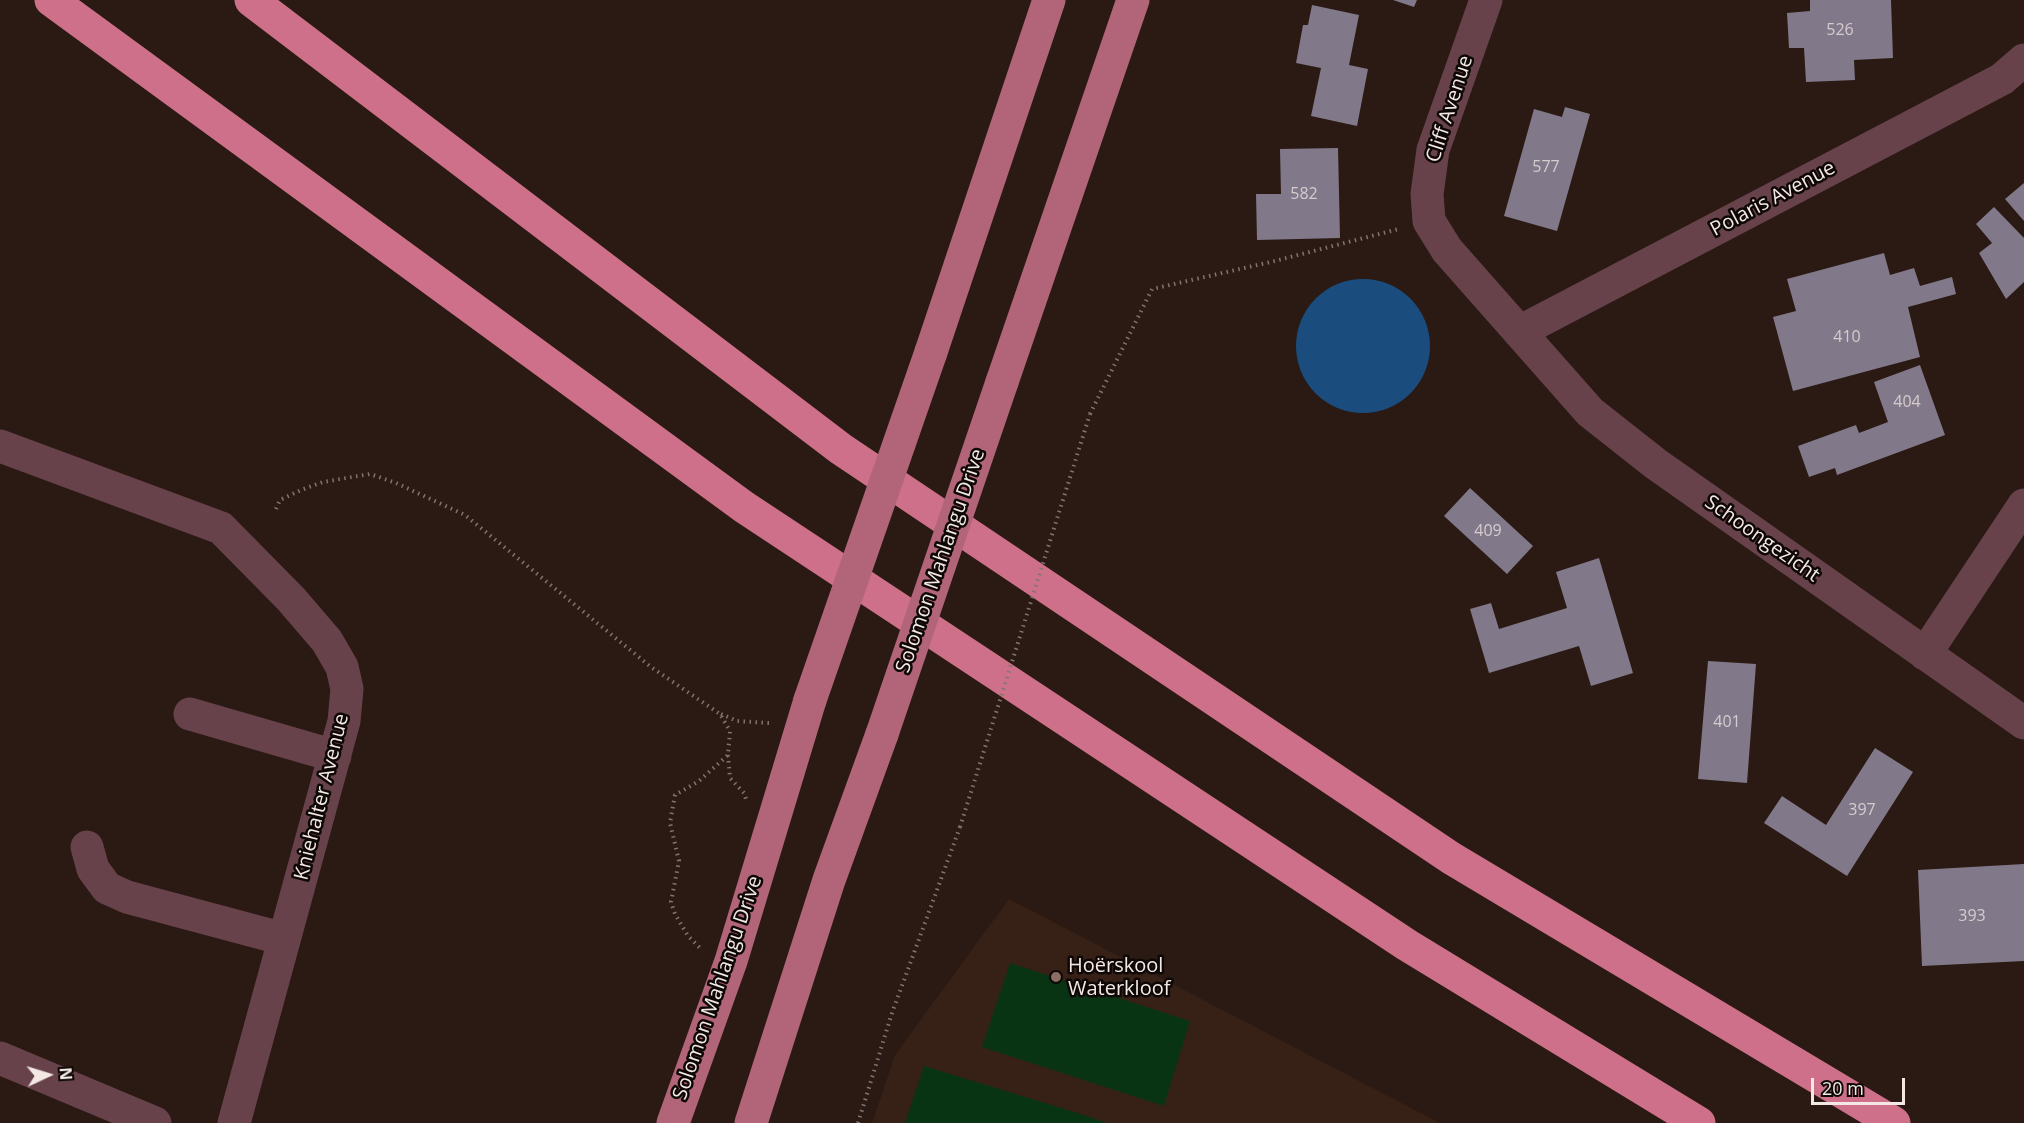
<!DOCTYPE html>
<html>
<head>
<meta charset="utf-8">
<style>
	body { margin:0 }
	#map { position:relative; width:2024px; height:1123px; overflow:hidden; background:#2a1a13; font-family:"Open Sans",sans-serif }
	canvas { display:block }
	.north { position:absolute; left:18px; top:1045px; width:60px; height:60px; -webkit-text-stroke:4px #0d0705; paint-order:stroke; rotate:86deg; font-size:16px; font-weight:700; line-height:24px; text-align:center; color:#f3e8e3 }
	.north::after { content:''; display:block; margin:auto; width:21px; height:27px; background:#f3e8e3; clip-path:polygon(50% 0,100% 100%,50% 72%,0 100%) }
	.scale { position:absolute; left:1811px; top:1078px; width:94px; height:27px; box-sizing:border-box; border:3px solid #f3e8e3; border-top:0; padding-left:8px; font-size:18px; line-height:21px; white-space:nowrap; color:#f3e8e3; -webkit-text-stroke:4px #0d0705; paint-order:stroke }
</style>
</head>
<body>
<div id="map">
<canvas width="2024" height="1123"></canvas>
<div class="north">N</div>
<div class="scale">20 m</div>
</div>
<script>
const g = document.querySelector('canvas').getContext('2d');
g.lineJoin = 'round';
function paint(path, color) { g.fillStyle = color; g.fill(path, 'evenodd'); }
const poly = rows => new Path2D(rows.map(r => 'M' + r).join(''));
function trace(path, color, width, dash) { g.strokeStyle = color; g.lineWidth = width; g.lineCap = dash ? 'butt' : 'round'; g.setLineDash(dash || []); g.stroke(path); }
function drawText(font, color, halo, rows, align = 'center') {
  g.font = font + ' "Open Sans",sans-serif'; g.lineWidth = 5; g.setLineDash([]); g.textBaseline = 'middle'; g.strokeStyle = halo; g.fillStyle = color; for (const [text, x, y, turn = 0] of rows) {
    g.save(); g.translate(x, y); g.rotate((+turn || 0) * Math.PI / 180); g.textAlign = isNaN(turn) ? turn : align; if (halo) g.strokeText(text, 0, 0); g.fillText(text, 0, 0); g.restore();
  }
}
paint(poly([
	[1009,899,1440,1123,872,1123,895,1055]
]), '#372117');
paint(poly([
	[1010,963,1190,1021,1164,1106,982,1047],
	[924,1066,1084,1115,1107,1123,905,1123]
]), '#093413');
paint(poly([
	'1296 346a67 67 0 1 1 134 0a67 67 0 1 1-134 0Z'
]), '#1a4d7d');
paint(poly([
	[1393,0,1417,0,1414,7],
	[1810,0,1891,0,1893,58,1854,60,1855,80,1806,82,1804,48,1789,48,1787,13,1810,11],
	[1312,5,1359,15,1349,65,1368,69,1357,126,1311,116,1321,68,1296,63,1303,25,1308,25],
	[1565,107,1590,114,1557,231,1504,216,1534,109,1562,117],
	[1338,148,1340,238,1257,240,1256,194,1281,194,1280,149],
	[2024,183,2024,221,2005,199],
	[1994,207,2024,238,2024,282,2006,299,1979,253,1992,243,1976,224],
	[1884,253,1890,275,1914,268,1920,286,1952,277,1956,294,1908,307,1920,357,1793,391,1773,317,1796,311,1787,279],
	[1920,365,1945,435,1837,475,1835,468,1809,477,1798,446,1856,425,1859,433,1888,422,1874,382],
	[1470,488,1533,546,1507,574,1444,516],
	[1599,558,1633,673,1591,686,1579,646,1489,673,1470,609,1491,603,1499,629,1567,608,1556,572],
	[1708,661,1756,664,1747,783,1698,779],
	[1875,748,1913,772,1847,876,1764,823,1782,796,1826,825],
	[2024,864,2024,961,1922,966,1918,870]
]), '#81798a');
trace(poly([
	[1090,414,1152,289,1275,261,1399,229],
	[276,509,280,500,301,490,323,482,370,474,396,483,465,515,651,667,720,714,730,731,728,755,699,781,675,795,670,823,679,861,671,902,675,914,688,936,701,949],
	[721,714,737,721,769,723],
	[728,755,730,778,744,793,746,799],
	[858,1123,892,1013,960,827]
]), '#82746e', 4, [1.5, 4.5]);
trace(poly([
	[1486,0,1433,150,1427,194,1429,221,1447,250,1590,412,1656,464,2024,723],
	[1519,332,2002,79,2024,60],
	[0,446,221,528,291,599,327,641,342,667,347,689,344,721,234,1123],
	[1925,654,2024,505],
	[190,714,335,756],
	[87,847,93,869,107,888,127,897,284,939],
	[0,1058,155,1123]
]), '#68424b', 33);
trace(poly([
	[931,352,1049,0],
	[1002,382,1133,0],
	[673,1123,731,961,810,700],
	[751,1123,829,880,882,734]
]), '#b26478', 33);
trace(poly([
	[51,0,744,507,1407,945,1699,1123],
	[251,0,841,449,1451,858,1894,1123]
]), '#ce7089', 33);
trace(poly([
	[960,827,1090,414]
]), '#82746e', 4, [1.5, 4.5]);
trace(poly([
	[810,700,931,352],
	[882,734,1002,382]
]), '#b26478', 33);
for (const [x, y, r, color] of [
	[1056,977,6,"#8d6e63"]
]) { const dot = new Path2D(); dot.arc(x, y, r, 0, 2 * Math.PI); g.fillStyle = color; g.fill(dot); trace(dot, '#0d0705', 2); }
drawText('16px', '#d6cccd', null, [
	["526",1840,30],
	["577",1546,167],
	["582",1304,194],
	["410",1847,337],
	["404",1907,402],
	["409",1488,531],
	["401",1727,722],
	["397",1862,810],
	["393",1972,916]
]);
drawText('20px', '#f3e8e3', '#0d0705', [
	["Cliff Avenue",1450,109,-72],
	["Polaris Avenue",1773,199,-28],
	["Schoongezicht",1762,539,35],
	["Solomon Mahlangu Drive",941,561,-71],
	["Kniehalter Avenue",322,797,-76],
	["Solomon Mahlangu Drive",718,988,-71]
]);
drawText('20px', '#f3e8e3', '#0d0705', [
	["Hoërskool",1068,966],
	["Waterkloof",1068,989]
], 'left');
</script>
</body>
</html>
